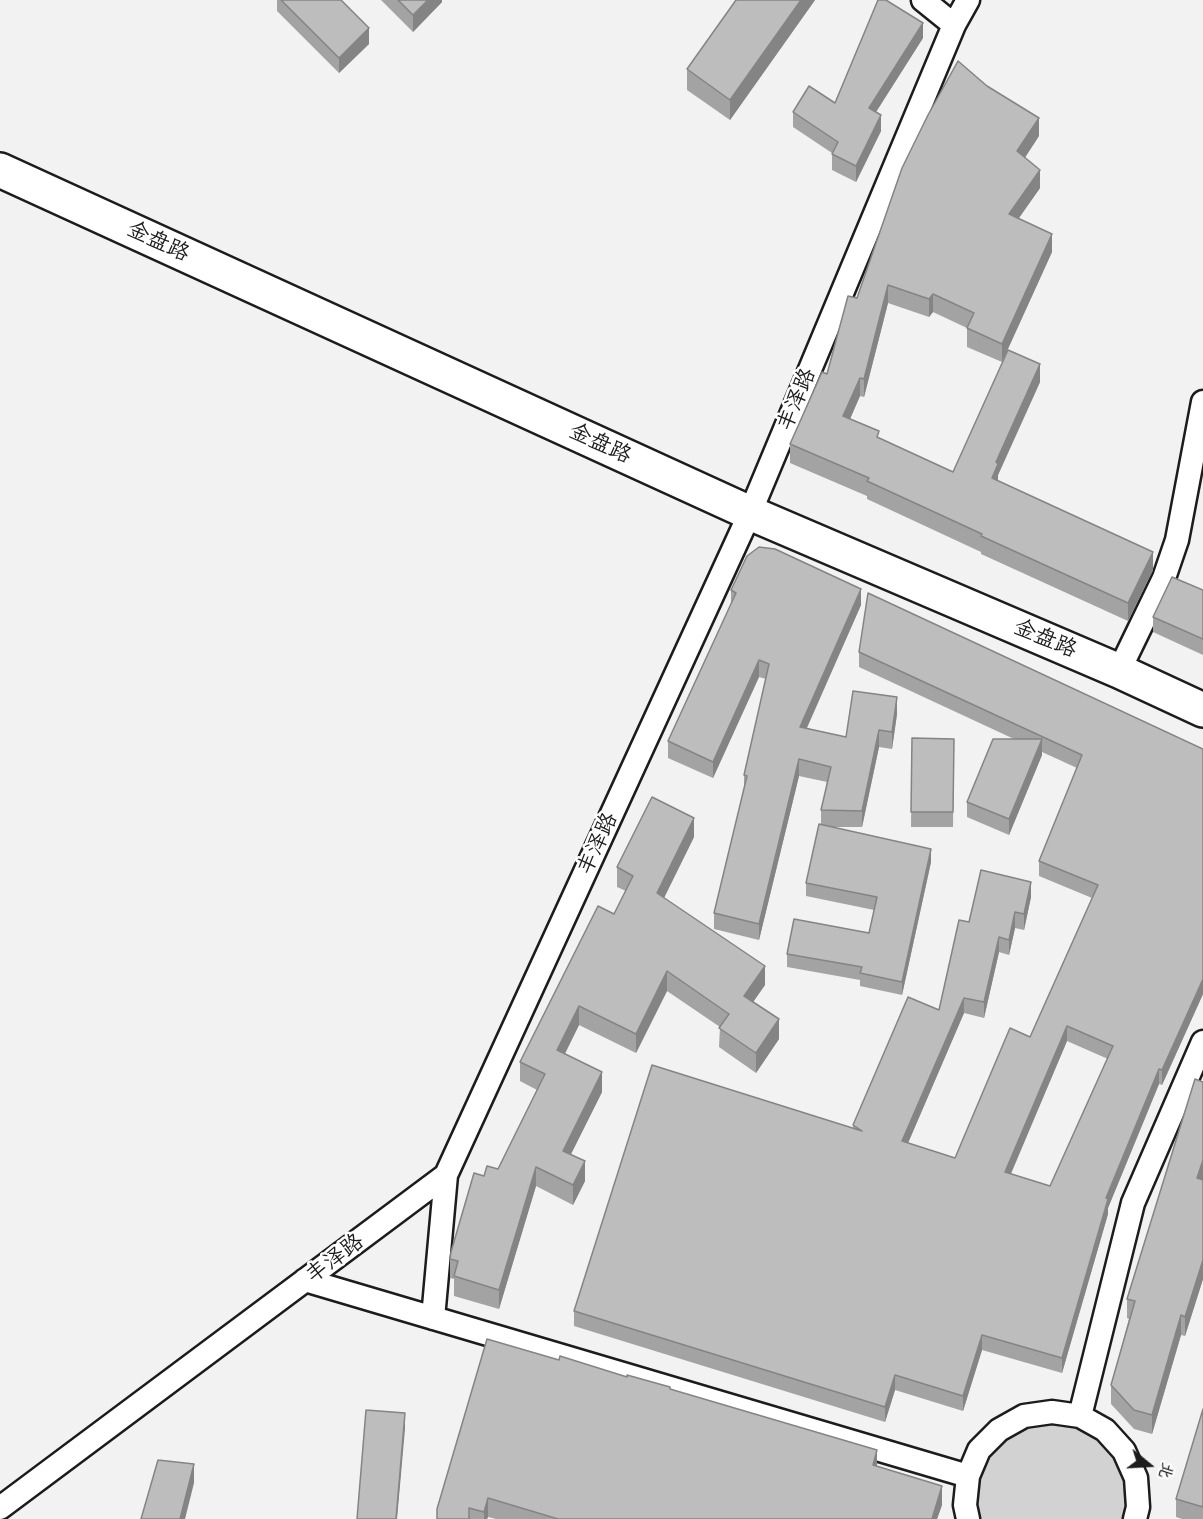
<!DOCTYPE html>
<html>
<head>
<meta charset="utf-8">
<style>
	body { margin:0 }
	#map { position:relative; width:1203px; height:1519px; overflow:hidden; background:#f2f2f2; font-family:"Shantell Sans","LXGW WenKai TC",sans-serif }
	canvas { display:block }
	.north { position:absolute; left:1119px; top:1435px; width:60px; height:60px; -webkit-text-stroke:4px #fff; paint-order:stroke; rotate:108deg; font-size:16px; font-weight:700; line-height:24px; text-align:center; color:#1c1c1c }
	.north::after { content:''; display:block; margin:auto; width:21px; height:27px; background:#1c1c1c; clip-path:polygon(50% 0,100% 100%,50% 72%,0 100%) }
</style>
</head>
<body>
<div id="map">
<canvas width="1203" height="1519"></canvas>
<div class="north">北</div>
</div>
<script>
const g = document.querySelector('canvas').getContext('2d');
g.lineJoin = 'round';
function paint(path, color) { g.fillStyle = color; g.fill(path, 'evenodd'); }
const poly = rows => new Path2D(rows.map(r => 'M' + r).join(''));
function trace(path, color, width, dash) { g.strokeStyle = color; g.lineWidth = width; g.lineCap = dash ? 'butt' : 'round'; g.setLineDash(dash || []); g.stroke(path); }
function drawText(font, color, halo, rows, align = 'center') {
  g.font = font + ' "Shantell Sans","LXGW WenKai TC",sans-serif'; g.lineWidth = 5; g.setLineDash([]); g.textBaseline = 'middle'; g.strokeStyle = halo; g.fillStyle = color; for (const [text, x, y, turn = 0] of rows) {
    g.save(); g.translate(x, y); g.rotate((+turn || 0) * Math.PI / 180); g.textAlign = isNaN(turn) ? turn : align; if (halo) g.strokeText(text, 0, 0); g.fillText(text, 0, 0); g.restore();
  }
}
paint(poly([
	[1052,1412,1124,1451,1135,1519,968,1519,979,1450]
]), '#d2d2d2');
const minor = poly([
	[923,0,954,25],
	[1119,671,1164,578,1177,540,1203,402],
	[305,1280,968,1476],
	[433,1318,446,1175],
	[1080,1416,1133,1203,1203,1042],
	[0,1508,446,1175,750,513,954,25,968,0],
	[968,1519,965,1505,968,1476,979,1450,999,1430,1024,1416,1052,1412,1080,1416,1105,1430,1124,1451,1136,1478,1138,1507,1135,1519]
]);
const secondary = poly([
	[0,170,750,513,1119,671,1203,710]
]);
trace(minor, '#1c1c1c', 27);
trace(secondary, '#1c1c1c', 38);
trace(minor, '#fff', 22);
trace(secondary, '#fff', 33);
paint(poly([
	[277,0,341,0,369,44,339,73,277,11],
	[381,0,442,0,442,2,413,32],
	[736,0,815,0,730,120,687,90,687,69],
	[923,38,876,112,881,131,856,182,832,170,832,153,793,127,793,112,835,103],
	[1039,136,1025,157,1040,188,1019,218,1052,252,1002,362,967,347,967,328,933,312,929,317,888,303,864,397,860,396,850,419,879,438,953,472,1040,382,998,475,998,481,1153,570,1128,621,981,554,981,552,867,499,867,496,790,463,790,444,827,374,857,298],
	[731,590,861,605,807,728,846,737,897,714,892,749,879,747,862,827,832,827,931,862,902,995,860,986,860,980,787,967,787,954,869,933,874,910,806,896,806,883,821,824,821,810,827,782,799,776,759,940,714,929,714,913,744,789,744,775,766,679,759,677,713,778,668,758,668,741,731,605],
	[1203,590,1203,655,1153,632,1153,617],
	[859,652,1203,749,1203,994,1162,1085,1159,1084,1108,1208,1108,1214,1062,1373,982,1350,963,1411,895,1390,885,1422,574,1326,574,1311,853,1128,853,1125,939,1010,969,922,1031,897,1024,930,1015,928,1009,955,999,952,984,1018,964,1013,908,1143,955,1158,1030,1037,1092,898,1039,876,1039,861,1077,768,1042,752,1042,755,1009,835,967,817,967,802,1014,739,859,667],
	[1067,1041,1108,1059,1050,1186,1011,1174],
	[912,738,954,739,953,827,911,827],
	[694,837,664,898,765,985,753,1002,779,1039,756,1073,719,1047,720,1027,667,991,636,1053,579,1025,565,1054,602,1092,571,1154,585,1181,573,1205,536,1186,499,1309,454,1296,454,1279,450,1278,450,1259,484,1176,498,1169,537,1090,520,1081,520,1062,614,914,626,891,617,887,617,867],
	[1203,1082,1203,1279,1185,1336,1181,1335,1152,1434,1134,1429,1111,1404,1111,1385,1129,1319,1127,1318,1127,1299],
	[559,1360,670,1389,877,1466,942,1505,937,1519,496,1519,488,1517,487,1519,437,1519,437,1509],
	[1203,1409,1203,1519,1182,1519,1176,1517,1176,1499]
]), '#a3a3a3');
paint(poly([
	[428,0,442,0,442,2,413,32,413,15],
	[801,0,815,0,730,120,730,100],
	[923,23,923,38,869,123,869,108],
	[369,28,369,44,339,73,339,58],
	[881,115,881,131,856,182,856,166],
	[1039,118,1039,136,1017,170,1017,151],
	[1040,170,1040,188,1009,232,1009,214],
	[1052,234,1052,252,1002,362,1002,344],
	[888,285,888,303,864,397,864,379],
	[933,294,933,312,929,317,929,299],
	[1040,364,1040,382,998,475,998,482,992,478,996,462],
	[860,378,860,396,843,435,843,416],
	[1153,552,1153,570,1128,621,1128,603],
	[861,589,861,605,800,743,800,727],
	[759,660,759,677,713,778,713,762],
	[897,697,897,714,892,749,892,732],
	[879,730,879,747,862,827,862,811],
	[1042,739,1042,755,1009,835,1009,819],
	[799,759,799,776,759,940,759,924],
	[694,818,694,837,657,912,657,893],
	[931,849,931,862,902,995,902,982],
	[1031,882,1031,897,1024,930,1024,914],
	[1015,912,1015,928,1009,955,1009,940],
	[999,937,999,952,984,1018,984,1002],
	[765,966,765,985,744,1015,744,996],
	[667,971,667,991,636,1053,636,1034],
	[1203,979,1203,994,1162,1085,1162,1070],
	[964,998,964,1013,902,1157,902,1141],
	[579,1006,579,1025,557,1069,557,1050],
	[779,1019,779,1039,756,1073,756,1053],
	[1067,1026,1067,1041,1005,1187,1005,1172],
	[1159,1069,1159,1084,1108,1208,1108,1214,1062,1373,1062,1358,1106,1198],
	[602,1072,602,1092,563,1170,563,1151],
	[1203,1160,1203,1179,1197,1198,1197,1178],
	[585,1161,585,1181,573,1205,573,1185],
	[536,1167,536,1186,499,1309,499,1290],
	[1203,1260,1203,1279,1185,1336,1185,1317],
	[1181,1315,1181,1335,1152,1434,1152,1415],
	[982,1335,982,1350,963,1411,963,1396],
	[895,1375,895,1390,885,1422,885,1407],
	[405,1413,405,1429,397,1519,396,1519],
	[877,1450,877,1469,873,1465],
	[194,1464,194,1483,185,1519,180,1519],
	[942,1486,942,1505,937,1519,932,1519],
	[488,1498,488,1517,487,1519,484,1519,484,1512]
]), '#848484');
const building = poly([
	[281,0,341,0,369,28,339,58,281,0],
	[398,0,428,0,413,15,398,0],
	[736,0,801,0,730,100,687,69,736,0],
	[878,0,886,0,923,23,869,108,881,115,856,166,832,154,838,142,793,112,809,86,835,103,878,0],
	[958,61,987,86,1039,118,1017,151,1040,170,1009,214,1052,234,1002,344,967,328,974,313,933,294,929,299,888,285,864,379,860,378,843,416,879,431,877,437,953,472,1008,350,1040,364,996,462,998,464,992,478,1153,552,1128,603,981,536,982,534,867,481,869,478,790,444,822,372,827,374,848,296,857,298,902,168,928,115,958,61],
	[759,547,775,549,861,589,800,727,846,737,853,691,897,697,892,732,879,730,862,811,821,810,831,767,799,759,759,924,714,913,747,776,744,775,769,664,759,660,713,762,668,741,736,593,731,590,747,556,759,547],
	[1172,577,1203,590,1203,639,1153,617,1172,577],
	[868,593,1203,749,1203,979,1162,1070,1159,1069,1106,1198,1108,1199,1062,1358,982,1335,963,1396,895,1375,885,1407,574,1311,652,1065,862,1131,853,1125,908,997,939,1010,959,920,969,922,981,870,1031,882,1024,914,1015,912,1009,940,999,937,984,1002,964,998,902,1141,955,1158,1010,1028,1030,1037,1098,885,1039,861,1082,755,859,652,868,593],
	[1067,1026,1113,1046,1050,1186,1005,1172,1067,1026],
	[912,738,954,739,953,812,911,812,912,738],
	[993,739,1042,739,1009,819,967,802,993,739],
	[652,797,694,818,657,893,765,966,744,996,779,1019,756,1053,719,1028,729,1014,667,971,636,1034,579,1006,557,1050,602,1072,563,1151,585,1161,573,1185,536,1167,499,1290,454,1276,458,1261,450,1259,451,1252,474,1173,484,1176,487,1166,498,1169,545,1074,520,1062,598,906,614,914,633,876,617,867,652,797],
	[819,824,931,849,902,982,860,973,862,967,787,954,794,919,869,933,877,897,806,883,819,824],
	[1195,1079,1203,1082,1203,1160,1197,1178,1203,1180,1203,1260,1185,1317,1181,1315,1152,1415,1134,1410,1111,1385,1135,1301,1127,1299,1195,1079],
	[487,1339,559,1360,560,1356,627,1377,627,1375,670,1387,670,1389,877,1450,873,1465,942,1486,932,1519,558,1519,488,1498,484,1512,469,1508,469,1519,437,1519,437,1509,487,1339],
	[1203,1409,1203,1507,1176,1499,1203,1409],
	[366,1410,405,1413,396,1519,357,1519,366,1410],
	[158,1460,194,1464,180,1519,141,1519,158,1460]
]);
paint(building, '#bdbdbd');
trace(building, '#848484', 1.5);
drawText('22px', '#1c1c1c', '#fff', [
	["金盘路",158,242,25],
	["丰泽路",797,400,-67],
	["金盘路",600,444,25],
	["金盘路",1045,639,23],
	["丰泽路",598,844,-65],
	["丰泽路",335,1259,-37]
]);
</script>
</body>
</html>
